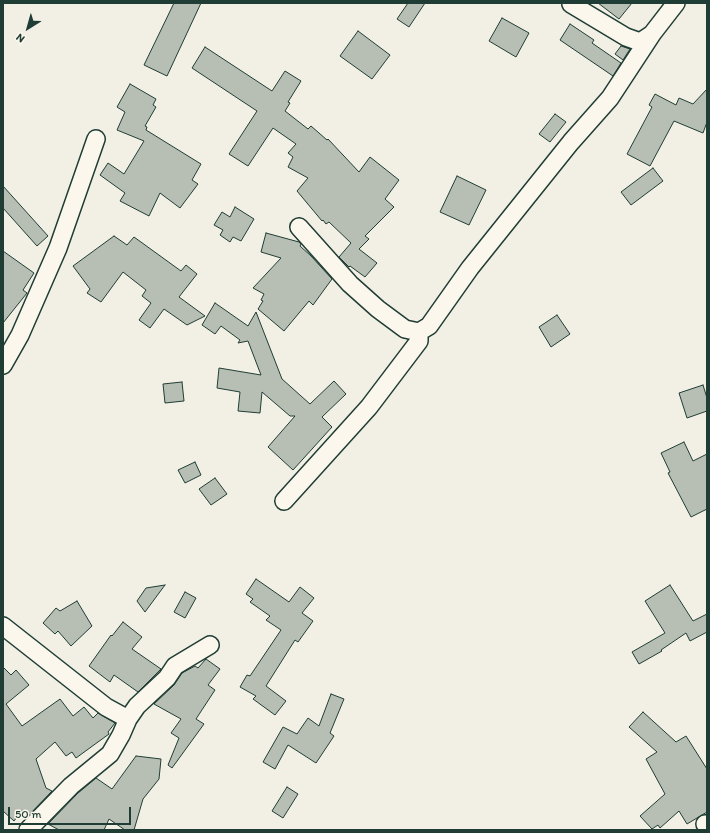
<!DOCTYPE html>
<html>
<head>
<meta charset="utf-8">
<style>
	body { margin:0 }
	#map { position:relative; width:710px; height:833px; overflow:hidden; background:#f2f0e5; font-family:Itim,sans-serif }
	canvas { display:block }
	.frame { position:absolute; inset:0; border:4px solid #1f3d34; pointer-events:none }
	.north { position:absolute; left:8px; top:8px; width:40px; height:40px; -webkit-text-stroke:3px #fbf7ec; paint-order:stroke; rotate:217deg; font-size:11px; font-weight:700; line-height:16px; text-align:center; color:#1f3d34 }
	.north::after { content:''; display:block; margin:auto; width:14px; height:18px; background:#1f3d34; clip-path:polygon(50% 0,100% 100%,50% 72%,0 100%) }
	.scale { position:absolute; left:8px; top:807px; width:123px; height:18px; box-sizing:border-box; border:2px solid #1f3d34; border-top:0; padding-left:5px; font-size:12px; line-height:14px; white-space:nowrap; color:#1f3d34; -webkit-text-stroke:3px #fbf7ec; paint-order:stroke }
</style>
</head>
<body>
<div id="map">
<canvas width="710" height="833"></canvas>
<div class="frame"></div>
<div class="north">N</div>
<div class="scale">50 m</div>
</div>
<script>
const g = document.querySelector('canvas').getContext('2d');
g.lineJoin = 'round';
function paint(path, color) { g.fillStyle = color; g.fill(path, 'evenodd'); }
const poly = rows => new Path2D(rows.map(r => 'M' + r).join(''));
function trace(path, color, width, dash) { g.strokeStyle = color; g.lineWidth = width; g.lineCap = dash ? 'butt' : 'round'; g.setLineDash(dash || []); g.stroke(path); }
const building = poly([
	[174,3,201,3,167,76,144,65,174,3],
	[408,3,425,3,409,27,397,19,408,3],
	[598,3,632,3,619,19,598,3],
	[502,18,529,33,516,57,489,41,502,18],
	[570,24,594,40,592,43,621,63,613,76,560,40,570,24],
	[358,31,390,55,372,79,340,56,358,31],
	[621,46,630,49,623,60,615,54,621,46],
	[205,47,272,91,285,71,301,81,288,102,290,103,285,111,308,129,311,126,327,140,328,139,359,172,370,157,399,180,385,199,394,207,365,236,369,239,359,249,377,263,365,277,350,266,349,267,339,257,351,243,329,222,326,224,323,220,322,221,297,191,308,178,288,167,293,157,288,153,296,144,273,128,248,166,229,154,257,111,192,68,205,47],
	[130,84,156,99,153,105,156,107,145,126,147,127,146,130,201,164,192,180,198,184,180,208,160,193,149,216,120,201,125,193,100,175,108,163,124,174,144,141,117,130,125,112,117,107,130,84],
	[707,89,707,122,703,133,674,121,650,166,627,154,652,107,649,105,655,94,676,105,679,98,693,104,707,89],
	[555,114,566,122,550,142,539,134,555,114],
	[653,168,663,181,631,205,621,192,653,168],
	[457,176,486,190,469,225,440,212,457,176],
	[3,186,48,236,37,246,3,208,3,186],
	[235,207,254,219,241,241,233,237,230,242,220,235,223,230,214,225,222,212,230,217,235,207],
	[266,233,299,242,301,244,300,246,311,256,332,279,313,305,309,301,284,331,258,309,263,301,261,300,264,294,253,288,281,258,261,252,266,233],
	[114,236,127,245,134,237,181,271,186,265,197,274,179,297,205,316,187,325,164,309,150,328,139,320,151,303,142,296,146,290,123,272,101,302,87,293,90,289,73,266,114,236],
	[3,251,34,273,23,290,27,293,3,323,3,251],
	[215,303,248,326,256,312,282,379,310,404,334,381,346,394,322,417,332,427,293,470,268,447,295,416,290,416,262,392,260,413,238,411,240,392,217,388,219,368,261,375,248,341,238,343,240,340,221,326,215,334,202,325,215,303],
	[557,315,570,334,551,347,539,327,557,315],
	[182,382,184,401,165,403,163,384,182,382],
	[703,385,707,398,707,411,687,418,679,393,703,385],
	[684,442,693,461,707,454,707,509,691,517,668,473,670,472,661,453,684,442],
	[195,462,201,475,185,483,178,470,195,462],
	[215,478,227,494,211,505,199,489,215,478],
	[256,579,289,602,300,587,314,598,302,613,313,621,298,642,295,640,266,686,286,701,275,715,253,699,256,696,240,687,247,675,250,676,281,630,266,620,270,616,250,602,253,599,246,594,256,579],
	[165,585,145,612,137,601,146,588,165,585],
	[670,585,693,621,707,614,707,632,690,641,686,633,661,650,662,651,639,664,632,652,665,633,645,601,670,585],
	[185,592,196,598,185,618,174,612,185,592],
	[77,601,92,626,71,646,58,631,55,634,43,623,56,608,60,611,77,601],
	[123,622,142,637,132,649,161,669,138,692,114,675,110,682,89,666,111,635,112,636,123,622],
	[206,659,220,669,208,685,215,690,196,719,204,724,172,768,168,765,179,738,171,733,181,719,154,704,174,685,182,673,195,666,198,668,206,659],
	[3,667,11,675,16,670,29,685,6,704,22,726,60,699,73,716,84,707,93,718,98,713,115,723,108,732,109,734,76,758,72,752,66,756,55,742,36,759,46,788,52,791,29,815,22,810,14,821,3,811,3,667],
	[331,694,344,699,330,733,334,736,316,763,288,745,275,769,263,762,283,727,297,734,308,718,319,726,331,694],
	[643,712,676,742,686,736,707,769,707,812,687,824,679,811,660,828,658,825,652,829,640,816,665,794,646,759,657,752,629,727,643,712],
	[136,756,161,759,159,779,143,799,134,830,125,830,109,819,104,830,59,830,48,824,78,793,96,778,112,789,136,756],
	[287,787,298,794,283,818,272,811,287,787]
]);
paint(building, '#b7beb3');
trace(building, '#1f3d34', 1);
const street = poly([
	[571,4,626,37,640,42,652,34,676,3],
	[299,227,350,284,378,309,405,329,419,332,429,326,470,268,571,142,610,98,652,34],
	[3,365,20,335,58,248,96,139],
	[284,501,369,407,419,341,419,332],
	[3,626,106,707,128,719,137,706,167,678,175,666,210,645],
	[705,824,707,824],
	[28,830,71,786,110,754,121,735,128,719]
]);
trace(street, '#1f3d34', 20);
trace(street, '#fbf7ec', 17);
</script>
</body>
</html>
